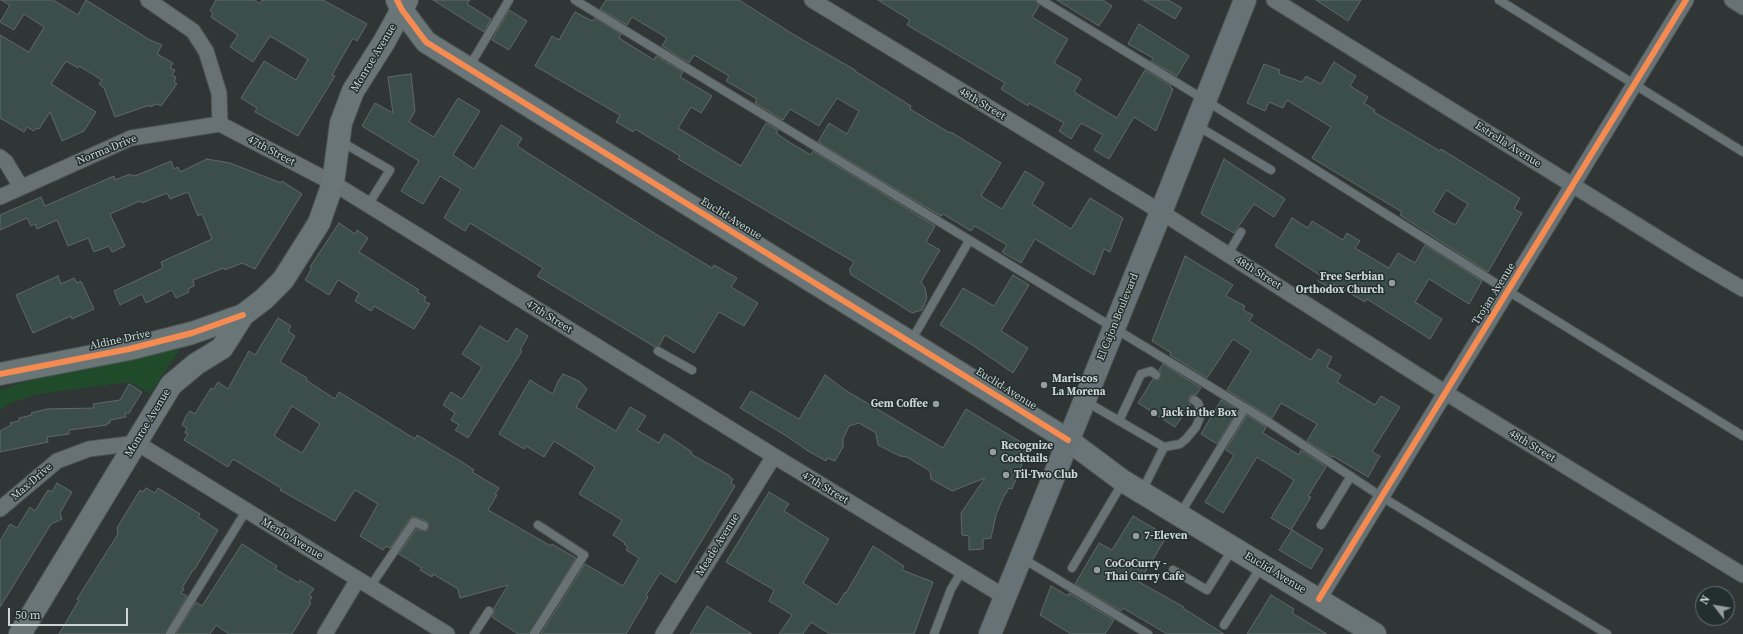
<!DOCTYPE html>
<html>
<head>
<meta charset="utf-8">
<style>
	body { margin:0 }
	#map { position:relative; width:1743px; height:634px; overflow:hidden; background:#2f3635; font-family:"Source Serif 4",serif }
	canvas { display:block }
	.north { position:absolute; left:1695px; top:586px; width:40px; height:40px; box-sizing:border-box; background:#222f2e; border:1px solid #667170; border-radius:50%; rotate:301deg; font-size:11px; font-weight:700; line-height:16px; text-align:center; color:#cdd5d4 }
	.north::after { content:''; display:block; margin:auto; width:14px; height:18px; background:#969d9c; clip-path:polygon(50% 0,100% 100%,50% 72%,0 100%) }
	.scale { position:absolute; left:8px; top:608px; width:120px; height:18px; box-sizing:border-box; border:2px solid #cdd5d4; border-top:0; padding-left:5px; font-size:12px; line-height:14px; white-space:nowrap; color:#cdd5d4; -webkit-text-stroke:3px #222f2e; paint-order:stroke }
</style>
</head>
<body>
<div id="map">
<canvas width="1743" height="634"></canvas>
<div class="north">N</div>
<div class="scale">50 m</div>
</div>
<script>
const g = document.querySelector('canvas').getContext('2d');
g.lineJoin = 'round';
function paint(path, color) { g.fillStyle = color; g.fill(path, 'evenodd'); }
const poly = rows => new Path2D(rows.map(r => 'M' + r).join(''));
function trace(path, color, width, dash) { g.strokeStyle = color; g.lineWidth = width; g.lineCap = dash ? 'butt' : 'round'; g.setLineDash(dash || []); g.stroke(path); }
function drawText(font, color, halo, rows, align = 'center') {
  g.font = font + ' "Source Serif 4",serif'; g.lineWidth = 3; g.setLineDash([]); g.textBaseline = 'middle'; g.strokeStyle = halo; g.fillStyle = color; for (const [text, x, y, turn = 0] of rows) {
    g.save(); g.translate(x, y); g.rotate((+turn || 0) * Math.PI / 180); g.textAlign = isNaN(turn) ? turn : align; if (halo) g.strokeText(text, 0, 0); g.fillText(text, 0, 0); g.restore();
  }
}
paint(poly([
	[181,348,150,393,130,382,38,394,5,405,0,411,0,390,47,375]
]), '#204b2b');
const building = poly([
	[1,0,53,0,78,15,86,0,150,40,162,45,157,54,173,63,170,68,175,70,172,75,176,77,174,82,177,84,161,106,157,104,150,107,150,105,115,117,104,88,99,84,102,80,79,66,78,68,66,61,51,84,96,112,84,131,62,141,50,112,39,129,36,128,34,131,27,127,24,132,0,118,0,35,29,52,44,27,24,14,14,30,0,22,10,5,1,0],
	[216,0,255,0,260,4,262,0,323,0,367,24,357,41,353,38,332,75,335,76,298,136,255,112,257,108,241,98,264,61,296,80,308,59,270,36,253,62,239,53,230,47,238,35,211,17,213,13,210,11,216,0],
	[433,0,470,0,467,4,491,19,484,32,433,0],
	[606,0,739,0,796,36,855,70,855,71,911,106,910,109,950,133,951,132,1001,163,981,196,1002,209,1025,171,1044,183,1032,204,1071,229,1090,198,1123,218,1110,252,1104,249,1094,275,1035,239,1021,263,1002,252,1007,245,975,226,971,231,943,214,941,216,818,142,829,123,847,134,859,111,837,98,819,126,790,109,783,120,755,103,757,99,726,81,729,76,694,55,689,63,662,46,667,38,632,17,627,25,600,9,606,0],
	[878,0,1036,0,1039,6,1032,17,1068,39,1054,63,1081,79,1074,92,1117,118,1145,70,1171,86,1170,87,1173,89,1156,131,1134,117,1109,159,1094,150,1103,135,1081,123,1071,139,1059,131,1064,123,1029,103,1028,106,1001,89,1005,83,907,25,910,20,878,0],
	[1057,0,1103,0,1112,6,1099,26,1057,0],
	[1143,0,1168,0,1182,8,1175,19,1143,0],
	[1316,0,1361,0,1348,21,1316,0],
	[509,10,527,21,509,50,492,40,509,10],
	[575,12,590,20,593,21,595,18,621,34,619,38,654,60,656,56,683,72,680,77,712,96,701,113,691,107,678,128,741,166,766,123,778,130,776,133,789,142,811,155,813,151,935,226,926,242,940,250,921,282,925,288,927,298,922,310,912,313,850,274,851,272,849,270,854,262,678,159,680,156,635,129,633,132,616,122,620,115,535,66,552,36,559,40,575,12],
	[1139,24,1189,56,1177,76,1151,61,1153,58,1128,44,1139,24],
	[1334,62,1356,76,1350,86,1368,97,1364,103,1375,110,1374,112,1440,151,1441,149,1520,198,1514,209,1522,213,1488,272,1400,215,1402,212,1312,158,1331,127,1287,100,1283,108,1269,102,1265,111,1247,103,1264,64,1280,70,1279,74,1302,82,1306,76,1321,84,1334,62],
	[1446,190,1468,204,1455,225,1433,212,1446,190],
	[411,74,415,111,409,122,434,137,458,98,480,111,453,155,474,169,501,125,522,138,517,146,654,233,712,268,714,265,737,278,731,287,758,303,744,326,719,312,694,353,665,335,659,346,655,347,537,276,543,268,470,223,465,231,444,218,461,189,440,176,423,204,401,191,419,161,362,126,375,103,393,113,388,77,411,74],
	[207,159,230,163,281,183,282,181,302,194,255,269,242,263,225,270,224,268,193,280,194,284,194,286,188,289,189,292,176,298,172,290,146,303,142,294,120,305,114,291,163,268,161,262,212,239,202,214,198,216,188,192,170,199,167,193,142,203,140,201,110,214,125,246,112,252,109,246,94,252,88,238,68,246,57,220,37,229,35,224,31,226,27,218,0,230,0,215,41,197,45,206,114,176,115,180,130,174,131,176,135,175,135,176,171,161,174,169,178,167,180,172,207,159],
	[1224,159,1285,199,1274,217,1254,204,1234,233,1201,214,1224,159],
	[1292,218,1308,228,1312,221,1343,240,1347,233,1360,241,1355,248,1389,268,1398,253,1415,263,1425,245,1482,281,1469,304,1429,279,1415,302,1442,319,1430,339,1367,299,1365,302,1334,284,1331,289,1318,281,1321,276,1275,246,1292,218],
	[339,223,355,234,357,230,368,238,359,252,419,290,417,292,426,297,424,301,430,304,414,329,374,306,371,311,355,301,359,293,338,280,329,295,305,280,312,268,310,267,339,223],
	[1185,256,1233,285,1226,296,1245,306,1243,310,1253,315,1249,321,1311,360,1318,349,1332,357,1327,367,1341,375,1337,382,1375,405,1381,396,1400,407,1372,452,1380,456,1368,477,1333,456,1332,457,1307,441,1317,424,1281,403,1272,418,1227,390,1251,351,1233,339,1207,378,1170,355,1171,353,1152,341,1185,256],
	[1013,275,1029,285,1001,331,1028,348,1013,373,971,344,940,325,963,288,994,306,1013,275],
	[58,276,61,284,74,278,77,283,81,281,94,309,72,319,71,316,33,333,16,295,58,276],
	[278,318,291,326,288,331,295,336,280,362,307,378,306,380,335,399,339,392,415,439,417,435,462,462,474,470,472,472,499,488,495,494,497,495,488,510,551,546,552,544,576,558,529,634,518,634,492,617,494,612,494,608,508,585,460,598,458,589,433,574,432,577,420,570,422,568,399,554,416,529,424,531,428,530,429,525,426,521,416,517,411,517,390,548,386,546,383,550,360,536,378,504,355,490,335,521,280,490,281,488,233,459,228,467,184,440,188,434,185,433,187,428,182,425,186,416,190,411,195,414,211,388,213,390,218,382,228,389,249,351,255,355,278,318],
	[292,406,320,424,302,453,274,436,292,406],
	[480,326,508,342,516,328,528,336,520,350,522,351,468,438,455,430,459,425,451,420,455,413,443,405,451,392,462,399,482,367,462,354,480,326],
	[1163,364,1201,388,1196,395,1192,395,1189,397,1189,402,1191,404,1175,427,1138,403,1153,379,1158,380,1160,378,1161,373,1159,370,1163,364],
	[563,374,579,381,587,389,576,407,616,431,630,407,646,416,637,430,659,443,664,434,668,436,692,452,691,454,730,476,729,477,733,479,731,483,735,486,676,583,660,573,646,595,648,597,626,634,541,634,585,564,623,586,639,558,626,550,628,547,624,544,625,543,613,535,622,520,579,494,595,467,554,441,544,457,526,446,524,449,499,434,530,380,553,394,558,381,563,374],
	[825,375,845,390,943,448,966,409,1029,447,1012,489,1009,488,1003,498,996,515,991,538,983,539,983,549,969,550,969,536,962,535,961,513,985,478,952,491,931,479,930,471,907,457,900,456,878,445,876,433,859,423,849,426,843,439,843,447,835,461,827,458,826,461,808,451,788,437,740,408,751,391,799,419,825,375],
	[129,384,142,392,129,413,125,413,126,417,110,420,110,423,107,423,107,425,69,430,69,434,47,437,48,442,0,452,0,431,11,425,10,423,19,421,19,418,32,415,31,413,47,409,94,408,93,404,120,400,129,384],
	[1221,400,1238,410,1217,444,1201,434,1221,400],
	[1247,415,1266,427,1263,433,1299,455,1301,450,1326,467,1308,496,1311,497,1291,530,1271,518,1294,480,1257,457,1223,513,1205,502,1234,455,1226,450,1247,415],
	[57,483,72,492,60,513,62,519,51,524,0,607,0,541,10,524,17,528,30,507,35,511,48,490,52,492,57,483],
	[146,488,155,493,158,488,200,514,198,517,218,530,195,569,193,570,182,588,184,589,181,593,187,596,165,634,59,634,79,600,77,599,118,534,117,528,140,490,143,492,146,488],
	[769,492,789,504,784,511,829,539,803,583,837,605,845,592,846,593,873,546,904,566,902,570,933,582,914,634,830,634,811,622,803,634,779,634,792,615,769,601,774,590,726,562,769,492],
	[1133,516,1167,536,1139,582,1184,607,1183,608,1224,634,1167,634,1123,608,1121,611,1075,584,1099,543,1112,550,1133,516],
	[1292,530,1323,549,1311,569,1279,550,1292,530],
	[242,544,277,566,275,569,299,583,300,580,314,589,309,595,312,597,309,602,311,603,292,634,229,634,216,625,210,634,176,634,196,602,202,606,242,544],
	[1051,586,1068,596,1069,593,1114,620,1105,634,1071,634,1040,615,1051,586],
	[1271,595,1294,609,1292,613,1327,634,1247,634,1271,595],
	[707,606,752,634,690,634,707,606]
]);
paint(building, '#3c4e49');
trace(building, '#626866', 1);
const lane = poly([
	[575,0,1270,423,1382,497,1607,634],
	[1041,0,1205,100,1508,291,1743,436],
	[1499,0,1743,152],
	[469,67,509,0],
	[1196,125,1271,170],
	[340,141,390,170,368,205],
	[1228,254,1241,232],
	[911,341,969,241],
	[658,351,692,370],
	[1085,401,1164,447,1180,444,1186,439,1196,427,1200,417,1201,411,1198,403,1194,400],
	[1119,421,1141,374,1151,371,1156,375],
	[1142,491,1164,447],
	[1180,514,1245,408],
	[1321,525,1351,476],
	[1022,558,1148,634],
	[1072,568,1123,482],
	[1173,570,1207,590,1233,548],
	[370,587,414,522,424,526],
	[1224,625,1261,567],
	[170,634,246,511],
	[474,634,489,611],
	[534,634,584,555,538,525],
	[934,634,951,589,962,571]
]);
const street = poly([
	[148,0,193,31,206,51,219,93,220,124],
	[812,0,1161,212,1446,393,1743,575],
	[1274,0,1695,261,1743,289],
	[1732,0,1743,7],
	[220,124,333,183,774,456,1005,597],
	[0,157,6,162,21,187],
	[0,197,131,138,220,124],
	[0,509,57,461,89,449,137,443,447,634],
	[1319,599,1686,0],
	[325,634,358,579],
	[663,634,774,456]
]);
const secondary = poly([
	[397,0,402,10,426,42,1068,440,1123,481,1375,634],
	[0,374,129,349,192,333,243,315],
	[20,634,171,385,196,364,222,348,243,315,264,299,283,280,319,223,333,183,341,123,353,91,384,42,407,0]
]);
const primary = poly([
	[990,634,1161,212,1245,0]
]);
trace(lane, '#4c5251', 10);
trace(street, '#4c5251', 17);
trace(secondary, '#4c5251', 24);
trace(primary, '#4c5251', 24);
trace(lane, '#687274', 8);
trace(street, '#687274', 15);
trace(secondary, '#697576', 22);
trace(primary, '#667275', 22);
trace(poly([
	[397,0,402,10,426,42,1068,440],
	[0,374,129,349,192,333,243,315],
	[1319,599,1686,0]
]), '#f68b52', 6);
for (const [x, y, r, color] of [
	[1392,283,4,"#969d9c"],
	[1044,385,4,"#969d9c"],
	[936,404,4,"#969d9c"],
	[1154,413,4,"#969d9c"],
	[993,452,4,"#969d9c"],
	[1006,475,4,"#969d9c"],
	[1136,536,4,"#969d9c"],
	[1097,570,4,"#969d9c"]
]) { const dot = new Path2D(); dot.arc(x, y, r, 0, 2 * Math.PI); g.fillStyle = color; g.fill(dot); trace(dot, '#222f2e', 1.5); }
drawText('11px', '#cdd5d4', '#222f2e', [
	["Monroe Avenue",374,58,-59],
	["48th Street",982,104,31],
	["Estrella Avenue",1508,145,32],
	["Norma Drive",107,150,-22],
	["47th Street",271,151,28],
	["Euclid Avenue",731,219,32],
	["48th Street",1258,273,32],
	["Trojan Avenue",1494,294,-58],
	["47th Street",549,317,32],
	["El Cajon Boulevard",1118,317,-68],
	["Aldine Drive",120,340,-12],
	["Euclid Avenue",1006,389,32],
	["Monroe Avenue",148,423,-59],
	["48th Street",1532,446,31],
	["Max Drive",32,482,-41],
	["47th Street",825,488,31],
	["Menlo Avenue",292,539,31],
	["Meade Avenue",718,545,-58],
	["Euclid Avenue",1275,573,31]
]);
drawText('bold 11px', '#cdd5d4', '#222f2e', [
	["Free Serbian",1384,277,"right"],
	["Orthodox Church",1384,290,"right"],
	["Mariscos",1052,379],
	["La Morena",1052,392],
	["Gem Coffee",928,404,"right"],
	["Jack in the Box",1162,413],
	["Recognize",1001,446],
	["Cocktails",1001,459],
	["Til-Two Club",1014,475],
	["7-Eleven",1144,536],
	["CoCoCurry -",1105,564],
	["Thai Curry Cafe",1105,577]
], 'left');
</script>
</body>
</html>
